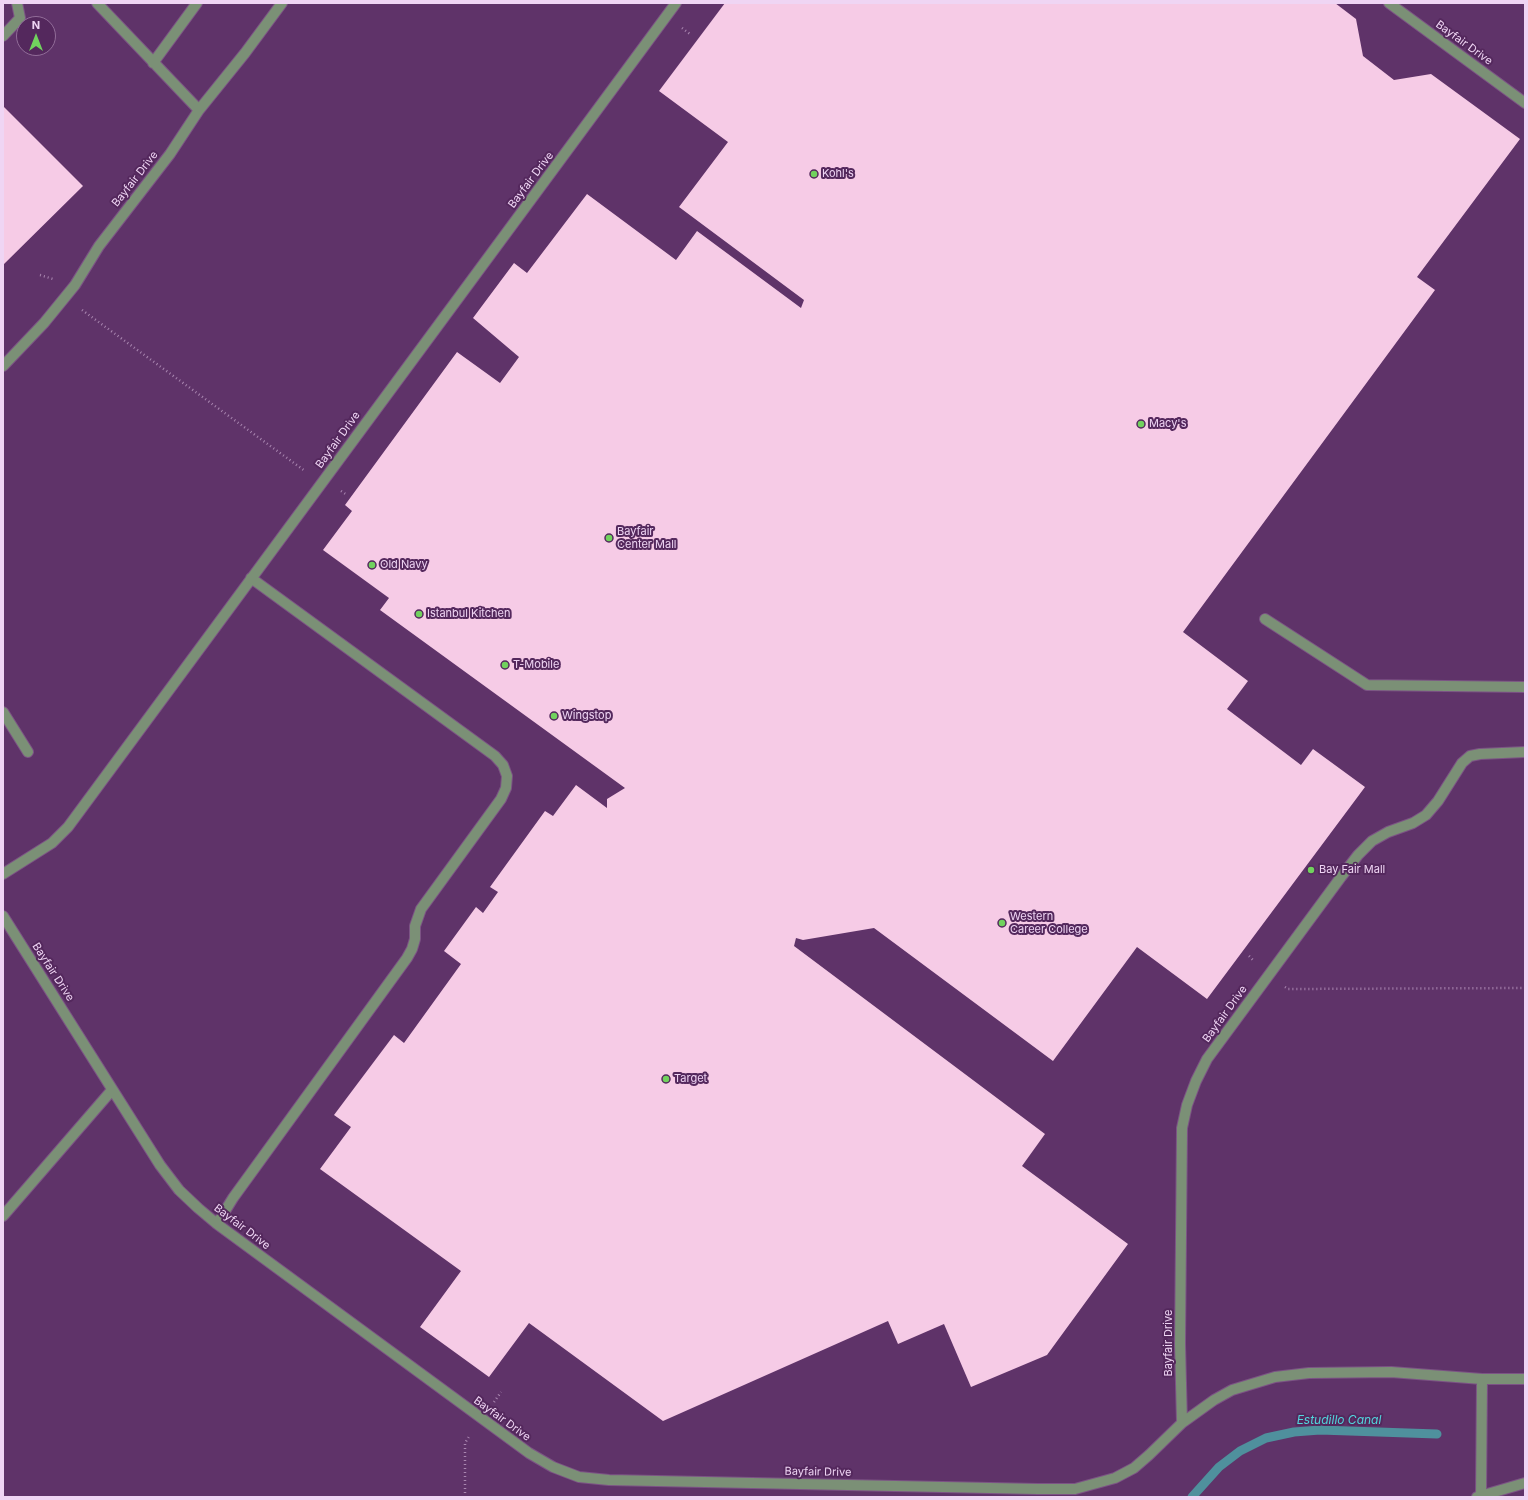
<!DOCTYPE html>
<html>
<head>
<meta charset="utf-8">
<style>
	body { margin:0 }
	#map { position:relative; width:1528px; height:1500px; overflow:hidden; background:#5f3369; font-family:Inter,sans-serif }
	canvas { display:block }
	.frame { position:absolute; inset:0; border:4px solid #efd5f4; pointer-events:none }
	.north { position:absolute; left:16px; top:16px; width:40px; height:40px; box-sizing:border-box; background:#54285d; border:1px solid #926d99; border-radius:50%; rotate:0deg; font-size:11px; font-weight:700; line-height:16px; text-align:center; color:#efd5f4 }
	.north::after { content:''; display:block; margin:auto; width:14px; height:18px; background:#71d25e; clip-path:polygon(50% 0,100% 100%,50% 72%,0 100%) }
</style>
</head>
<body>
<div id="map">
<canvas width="1528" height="1500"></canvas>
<div class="frame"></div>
<div class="north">N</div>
</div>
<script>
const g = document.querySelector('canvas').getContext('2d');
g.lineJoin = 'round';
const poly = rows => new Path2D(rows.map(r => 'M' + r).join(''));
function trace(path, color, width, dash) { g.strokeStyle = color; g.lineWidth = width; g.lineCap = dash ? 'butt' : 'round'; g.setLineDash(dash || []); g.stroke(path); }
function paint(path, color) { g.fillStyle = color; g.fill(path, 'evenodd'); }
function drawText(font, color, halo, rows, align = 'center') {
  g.font = font + ' Inter,sans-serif'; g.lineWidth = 4; g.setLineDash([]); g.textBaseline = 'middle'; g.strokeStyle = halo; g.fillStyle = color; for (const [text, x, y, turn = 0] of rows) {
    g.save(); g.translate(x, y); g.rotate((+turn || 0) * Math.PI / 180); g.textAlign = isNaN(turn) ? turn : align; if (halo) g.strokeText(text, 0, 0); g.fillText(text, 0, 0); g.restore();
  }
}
trace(poly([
	[1192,1497,1219,1467,1240,1451,1266,1438,1294,1432,1320,1430,1437,1434]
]), '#4f909d', 9);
paint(poly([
	[725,3,1335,3,1356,19,1363,56,1394,80,1431,74,1520,139,1417,277,1435,290,1183,632,1248,681,1227,709,1301,765,1313,749,1365,787,1207,999,1137,947,1053,1061,874,928,803,940,796,938,794,946,1045,1134,1022,1166,1128,1244,1047,1355,971,1387,944,1324,898,1344,888,1321,663,1421,529,1323,489,1377,420,1327,461,1271,320,1169,351,1127,334,1115,394,1035,404,1043,461,964,444,951,476,907,483,913,498,892,490,887,545,811,553,816,576,785,607,808,607,799,625,788,380,610,389,598,323,550,352,511,345,505,457,352,500,383,519,357,473,318,514,263,527,273,587,194,676,260,697,231,801,308,804,300,679,207,728,142,659,91],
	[3,106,83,186,3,265]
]), '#f6cbe6');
const minor = poly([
	[97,3,199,110],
	[1389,3,1525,103],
	[3,36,20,18,17,3],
	[153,63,197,3],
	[3,366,44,323,75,285,99,246,170,154,199,110,245,53,282,3],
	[1265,619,1367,685,1525,687],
	[3,712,28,752],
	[3,874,52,843,68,827,676,3],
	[3,916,160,1165,179,1190,198,1208,217,1224,529,1453,553,1467,579,1477,609,1480,1038,1489,1075,1489,1115,1478,1134,1468,1149,1455,1182,1423,1214,1400,1232,1390,1275,1377,1309,1373,1391,1372,1482,1379,1525,1379],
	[3,1216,112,1090],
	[217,1224,233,1198,407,958,412,949,415,939,415,926,421,909,501,799,506,788,507,776,503,765,495,756,251,578],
	[1182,1423,1180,1344,1182,1128,1187,1105,1196,1081,1207,1059,1341,877,1358,855,1372,841,1388,832,1413,823,1426,815,1438,801,1462,763,1470,756,1480,754,1525,752],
	[1477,1497,1525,1483],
	[1481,1497,1482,1379]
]);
trace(minor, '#7c5385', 12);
trace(poly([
	[682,28,690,34],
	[40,275,53,279],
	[82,310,305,471],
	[341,491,347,495],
	[1249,956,1254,961],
	[1285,987,1288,989,1525,988],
	[494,1402,501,1392],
	[465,1497,465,1443,470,1435]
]), '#a986b0', 2.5, [1, 3]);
trace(minor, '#7b9076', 10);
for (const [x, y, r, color] of [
	[814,174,4,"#71d25e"],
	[1141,424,4,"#71d25e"],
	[609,538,4,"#71d25e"],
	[372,565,4,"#71d25e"],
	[419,614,4,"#71d25e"],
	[505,665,4,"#71d25e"],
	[554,716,4,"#71d25e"],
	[1311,870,4,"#71d25e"],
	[1002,923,4,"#71d25e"],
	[666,1079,4,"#71d25e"]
]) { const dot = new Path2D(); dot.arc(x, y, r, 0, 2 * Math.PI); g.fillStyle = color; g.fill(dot); trace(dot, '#54285d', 1.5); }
drawText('11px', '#efd5f4', '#54285d', [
	["Bayfair Drive",1464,43,36],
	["Bayfair Drive",135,179,-52],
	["Bayfair Drive",531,180,-53],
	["Bayfair Drive",338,440,-54],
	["Bayfair Drive",53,972,57],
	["Bayfair Drive",1225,1014,-54],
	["Bayfair Drive",242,1227,37],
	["Bayfair Drive",1169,1343,-90],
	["Bayfair Drive",502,1419,36],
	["Bayfair Drive",818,1472,1]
]);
drawText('11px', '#efd5f4', '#54285d', [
	["Kohl's",822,174],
	["Macy's",1149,424],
	["Bayfair",617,532],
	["Center Mall",617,545],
	["Old Navy",380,565],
	["Istanbul Kitchen",427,614],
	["T-Mobile",513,665],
	["Wingstop",562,716],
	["Bay Fair Mall",1319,870],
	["Western",1010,917],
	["Career College",1010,930],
	["Target",674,1079]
], 'left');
drawText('italic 12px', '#52d5dc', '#54285d', [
	["Estudillo Canal",1339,1420]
]);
</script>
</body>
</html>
